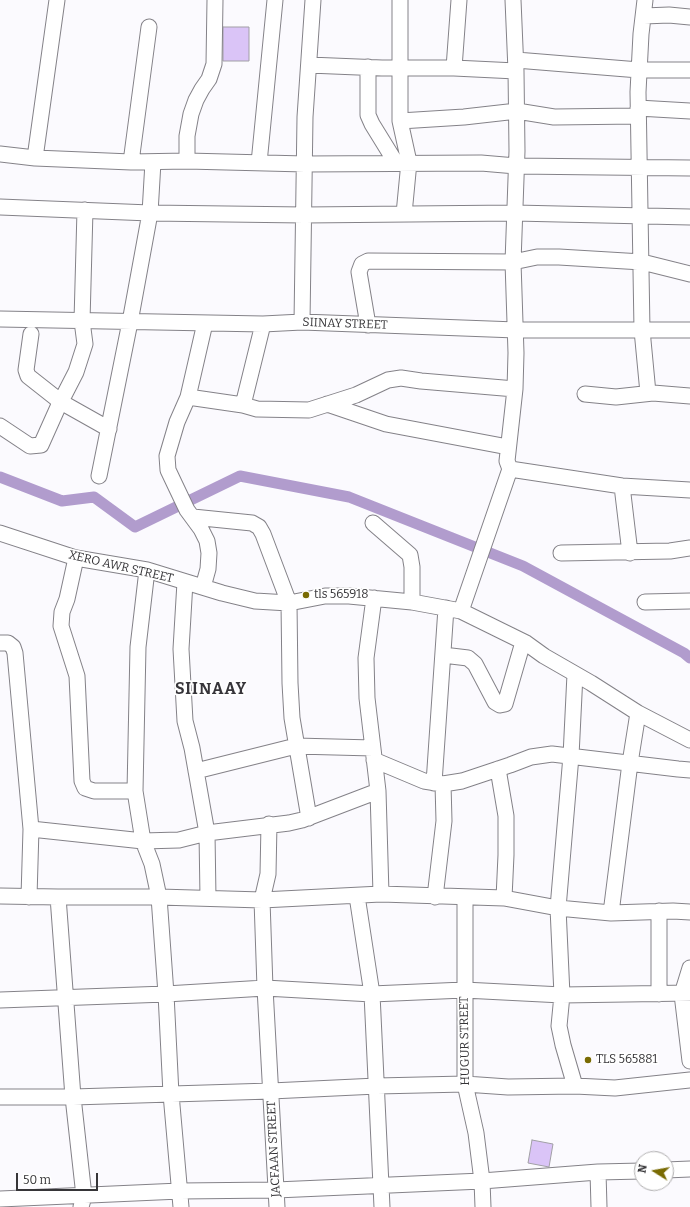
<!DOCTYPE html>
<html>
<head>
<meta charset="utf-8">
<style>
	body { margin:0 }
	#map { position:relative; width:690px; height:1207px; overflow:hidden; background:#fbfafe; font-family:Bitter,serif }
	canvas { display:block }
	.north { position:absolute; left:634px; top:1151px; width:40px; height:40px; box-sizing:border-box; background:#fff; border:1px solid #afaeaf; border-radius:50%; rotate:281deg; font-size:11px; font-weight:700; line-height:16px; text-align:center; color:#363538 }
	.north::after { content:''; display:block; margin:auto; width:14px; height:18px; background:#796b03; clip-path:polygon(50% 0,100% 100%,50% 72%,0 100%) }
	.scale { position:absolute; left:16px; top:1173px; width:82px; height:18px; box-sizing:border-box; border:2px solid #363538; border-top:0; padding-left:5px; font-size:12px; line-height:14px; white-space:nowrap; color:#363538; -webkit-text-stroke:3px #fff; paint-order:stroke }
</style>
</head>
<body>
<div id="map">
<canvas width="690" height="1207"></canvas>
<div class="north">N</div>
<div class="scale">50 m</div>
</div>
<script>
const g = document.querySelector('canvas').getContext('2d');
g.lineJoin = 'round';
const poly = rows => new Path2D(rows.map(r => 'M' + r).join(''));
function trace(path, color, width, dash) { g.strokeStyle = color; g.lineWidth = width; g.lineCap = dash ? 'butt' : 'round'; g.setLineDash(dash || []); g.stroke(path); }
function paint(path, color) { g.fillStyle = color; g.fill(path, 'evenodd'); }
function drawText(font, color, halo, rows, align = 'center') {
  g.font = font + ' Bitter,serif'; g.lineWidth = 3.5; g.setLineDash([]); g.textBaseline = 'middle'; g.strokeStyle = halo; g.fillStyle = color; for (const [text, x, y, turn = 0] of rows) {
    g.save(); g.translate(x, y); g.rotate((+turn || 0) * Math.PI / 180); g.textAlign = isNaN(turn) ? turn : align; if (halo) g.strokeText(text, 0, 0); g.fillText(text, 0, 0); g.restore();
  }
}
trace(poly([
	[0,477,62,501,94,497,135,527,240,476,349,497,523,566,684,653,690,658]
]), '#b19ccd', 11);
const building = poly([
	[223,27,249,27,249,61,223,61,223,27],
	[532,1140,553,1144,549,1167,528,1163,532,1140]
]);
paint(building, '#dac4f7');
trace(building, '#a19fa5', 1);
const minor = poly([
	[400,0,400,121,409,162,404,214],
	[513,0,516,71,517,151,513,262,516,353,515,389,507,461,510,469,622,486,690,490],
	[645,0,641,34,638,92,642,330,648,393],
	[644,16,669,15,690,17],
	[516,60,639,70,690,70],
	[309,65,382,68,454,68,516,71],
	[368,67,368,115,372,124,396,163],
	[454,68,459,0],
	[638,108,690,111],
	[400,121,464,117,517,111,554,117,638,116],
	[0,154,35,158,131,162,187,161,305,164,481,163,516,166,690,168],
	[35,158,57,0],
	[187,161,187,136,191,114,196,100,202,89,209,79,214,64,215,0],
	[131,162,149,27],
	[259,163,275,0],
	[0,207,150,213,304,215,515,213,690,217],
	[0,319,263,324,302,322,516,330,690,330],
	[302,322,305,117,313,0],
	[368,325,359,272,362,264,368,261,513,262,537,257,559,257,642,262,690,274],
	[31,334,26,370,28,376,61,402,109,429],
	[585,394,616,397,653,393,690,396],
	[188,397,243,405,257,409,309,410,356,395,388,380,401,378,421,381,515,389],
	[327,404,386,424,508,447],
	[243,405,263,324],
	[0,426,30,446,41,445,58,407,76,372,85,344,82,321,85,210],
	[99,476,130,322,150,213,153,162],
	[622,486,630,553],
	[193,517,252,523,259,527,263,534,289,603,290,683,292,718,309,818],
	[373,523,410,555,412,567,412,602],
	[0,533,76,558,147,570,222,593,255,601,289,603,325,596,349,596,412,602,461,611,526,643,544,656,591,683,638,713,690,740],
	[561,553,670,551,690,548],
	[76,558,67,599,62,612,61,626,77,676,82,781,85,788,94,791,135,791],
	[147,570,138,647,135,791,143,841,152,864,159,897,166,994,171,1094,181,1207],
	[185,582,181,649,185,721,192,748,207,833,208,898],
	[203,587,208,569,209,553,207,541,201,529,187,510,177,489,168,470,167,456,177,422,188,397,205,323],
	[374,598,366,658,367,698,378,791,381,894],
	[645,602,690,601],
	[461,611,510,469],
	[0,643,8,643,13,647,15,653,31,829,29,897],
	[443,655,468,658,475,664,495,702,500,705,505,704,523,642],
	[575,674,571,756,558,908,562,995,559,1026,563,1045,575,1086],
	[374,760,424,781,443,784,462,781,510,765,531,757,552,754,678,769,690,770],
	[498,769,506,816,506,855,504,898],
	[196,771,296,746,373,748],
	[434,783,446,608],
	[269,824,268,874,262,900,265,988,277,1207],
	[31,829,143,841,179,840,207,833,289,823,302,820,378,791],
	[0,896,58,897,159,897,262,900,381,894,504,898,558,908,611,913,673,911,690,912],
	[357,896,372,994,382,1207],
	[58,897,73,1097,84,1196,81,1207],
	[435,897,444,821,443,784],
	[465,897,465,1084,476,1133,482,1181,483,1207],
	[611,913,630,763,638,713],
	[690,968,682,994,690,1061],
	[659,994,659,911],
	[0,1000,166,994,265,988,372,994,464,990,562,995,690,993],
	[0,1097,73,1097,271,1091,377,1086,465,1084,508,1087,575,1086,615,1088,690,1080],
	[666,1170,690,1169],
	[598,1172,599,1207],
	[0,1199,180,1191,276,1190,482,1181,598,1172,642,1171]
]);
trace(minor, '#848288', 17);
trace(minor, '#fff', 15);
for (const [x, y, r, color] of [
	[306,595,4,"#796b03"],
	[588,1060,4,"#796b03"]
]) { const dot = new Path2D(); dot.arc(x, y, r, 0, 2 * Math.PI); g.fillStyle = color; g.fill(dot); trace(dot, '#fff', 1.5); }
drawText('12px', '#363538', '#fff', [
	["SIINAY STREET",345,324,2],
	["XERO AWR STREET",121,567,13],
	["HUGUR STREET",465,1041,-91],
	["JACFAAN STREET",274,1149,-93]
]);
drawText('12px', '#363538', '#fff', [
	["tls 565918",314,595],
	["TLS 565881",596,1060]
], 'left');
g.letterSpacing = '1px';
drawText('bold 16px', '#37353a', '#fff', [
	["SIINAAY",211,690]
]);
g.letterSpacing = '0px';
</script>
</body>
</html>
